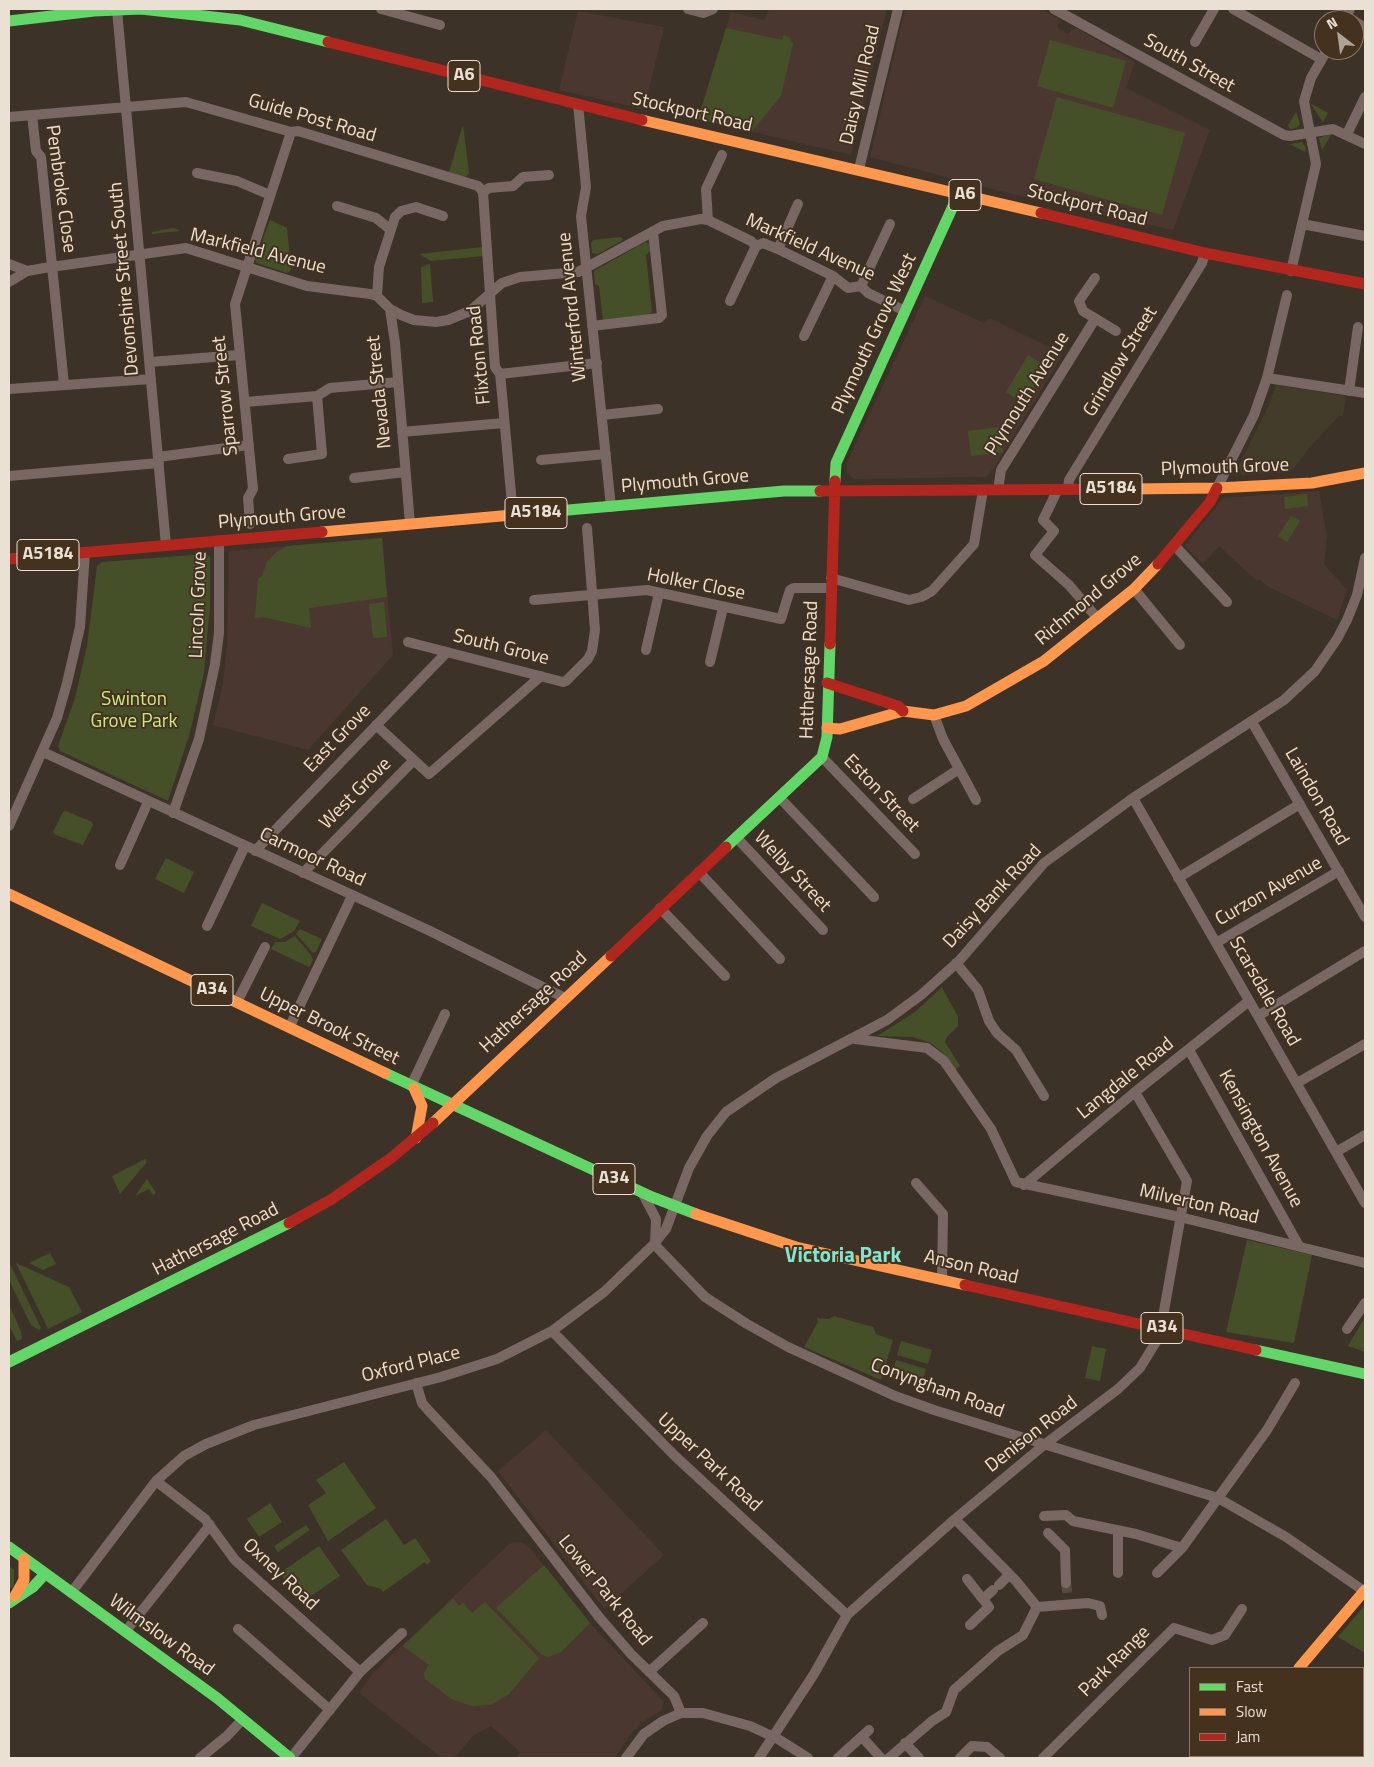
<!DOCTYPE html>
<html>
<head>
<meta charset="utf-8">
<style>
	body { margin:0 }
	#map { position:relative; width:1374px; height:1767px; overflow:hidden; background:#3c3227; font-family:"Titillium Web",sans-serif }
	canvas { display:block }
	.frame { position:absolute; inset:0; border:10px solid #ebe0d4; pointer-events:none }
	.legend { position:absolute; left:1189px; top:1667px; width:175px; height:90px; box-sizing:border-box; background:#44321f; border:1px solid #877867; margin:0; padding:6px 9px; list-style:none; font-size:15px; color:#ebe0d4 }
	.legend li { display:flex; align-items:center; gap:10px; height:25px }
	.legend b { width:25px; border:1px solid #877867 }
	.north { position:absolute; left:1314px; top:10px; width:50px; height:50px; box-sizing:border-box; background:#44321f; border:1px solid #877867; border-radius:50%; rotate:330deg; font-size:14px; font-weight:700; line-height:20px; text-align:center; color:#ebe0d4 }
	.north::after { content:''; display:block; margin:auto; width:18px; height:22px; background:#aea397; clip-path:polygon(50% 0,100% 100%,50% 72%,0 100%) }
</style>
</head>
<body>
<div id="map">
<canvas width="1374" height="1767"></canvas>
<div class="frame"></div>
<ul class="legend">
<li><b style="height:6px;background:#63d668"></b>Fast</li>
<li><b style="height:6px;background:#ff974d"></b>Slow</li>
<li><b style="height:6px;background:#b3261e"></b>Jam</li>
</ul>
<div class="north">N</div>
</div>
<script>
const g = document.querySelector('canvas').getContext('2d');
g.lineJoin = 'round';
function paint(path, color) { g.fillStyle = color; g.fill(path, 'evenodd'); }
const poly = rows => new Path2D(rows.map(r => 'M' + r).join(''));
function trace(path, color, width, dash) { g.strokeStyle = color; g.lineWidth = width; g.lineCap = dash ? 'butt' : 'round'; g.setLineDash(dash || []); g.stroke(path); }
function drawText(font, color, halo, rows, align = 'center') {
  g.font = font + ' "Titillium Web",sans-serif'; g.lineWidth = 4; g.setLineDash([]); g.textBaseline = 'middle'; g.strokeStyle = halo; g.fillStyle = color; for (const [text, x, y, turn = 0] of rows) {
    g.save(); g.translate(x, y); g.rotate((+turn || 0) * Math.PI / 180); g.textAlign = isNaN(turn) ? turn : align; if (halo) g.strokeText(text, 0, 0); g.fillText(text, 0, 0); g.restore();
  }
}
paint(poly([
	[1276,385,1346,396,1343,416,1339,416,1309,448,1291,472,1242,475,1238,467,1268,407]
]), '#443c2b');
paint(poly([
	[769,9,887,9,851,155,698,119,731,12,764,20],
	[905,9,1041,9,1060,20,1057,27,1063,31,1068,34,1072,29,1076,28,1135,62,1126,88,1210,130,1173,230,1012,194,870,157],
	[578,11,664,27,644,109,559,90],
	[925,296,984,323,990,318,1063,354,994,468,986,477,854,479,847,473,847,462],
	[1319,491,1327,537,1324,564,1347,590,1337,620,1269,587,1260,580,1257,581,1219,546,1203,564,1185,546,1223,498],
	[382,538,393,655,308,750,213,725,223,684,227,642,229,551],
	[546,1430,664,1555,604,1609,498,1471],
	[514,1542,522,1543,530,1548,590,1623,664,1702,662,1710,641,1723,628,1737,615,1758,517,1758,520,1752,491,1726,474,1735,454,1758,442,1758,359,1693,374,1672,509,1544]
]), '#4a3830');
paint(poly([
	[726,28,782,40,783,35,789,37,793,44,781,96,752,131,698,119],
	[1050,40,1126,61,1113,108,1037,86],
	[1057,97,1185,133,1162,215,1034,179],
	[1310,103,1328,113,1323,122],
	[1296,112,1300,124,1296,128,1290,129,1288,125],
	[463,125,469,173,465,178,449,172],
	[1330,134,1331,135,1322,150,1319,138],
	[1302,142,1306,148,1305,152,1290,144],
	[270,220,287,228,291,270,287,273,257,263,255,260],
	[174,228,180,231,152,234,152,232],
	[193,232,235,240,238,247,233,249,193,237,190,234],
	[621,237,623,240,598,254,592,253,591,243,593,240],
	[645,242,649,244,650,251,646,255,652,312,648,315,603,320,599,286,595,284,594,271],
	[483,247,484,256,431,261,419,254],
	[430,264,433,302,422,303,421,267],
	[1028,355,1046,366,1024,403,1006,392],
	[1000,427,1003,452,971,456,968,431],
	[1307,494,1308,506,1285,509,1284,497],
	[1291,516,1300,521,1287,542,1278,536],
	[382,538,387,597,309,608,311,628,263,617,255,618,258,579,262,576,267,562,276,552,287,546],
	[206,554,210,557,210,606,204,673,189,736,168,801,60,751,58,746,75,698,87,646,97,566,102,562],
	[384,602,387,637,373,638,369,604],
	[66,811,92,822,93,825,83,845,56,835,53,832,63,812],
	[166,858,194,872,184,893,155,879],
	[262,903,300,921,294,931,280,939,251,926],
	[300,929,322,939,316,952,313,953,296,934],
	[295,936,311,955,313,960,309,967,271,949,275,942,285,942],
	[942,987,958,1017,958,1026,947,1037,945,1042,960,1066,955,1070,944,1054,931,1043,913,1037,877,1036,915,1012],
	[145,1159,147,1162,120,1194,112,1176],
	[147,1179,156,1193,153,1195,149,1189,135,1196],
	[1247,1240,1312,1255,1294,1343,1226,1332],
	[50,1253,56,1264,43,1270,29,1263],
	[9,1262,41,1328,39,1330,31,1325,9,1280],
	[16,1263,69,1287,82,1312,48,1329],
	[9,1304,21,1332,22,1339,17,1341,9,1325],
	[834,1316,873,1327,876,1334,893,1340,881,1380,804,1347,818,1322,817,1318,829,1319],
	[1365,1317,1365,1352,1348,1346],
	[901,1341,932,1350,928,1364,897,1355],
	[1092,1346,1106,1349,1100,1381,1085,1378],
	[896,1360,926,1369,922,1383,892,1374],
	[344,1462,376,1508,328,1541,308,1505,326,1493,316,1480],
	[270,1503,282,1522,259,1537,247,1519],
	[386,1519,404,1545,415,1538,431,1561,427,1565,425,1562,383,1592,381,1589,367,1585,341,1550],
	[306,1525,310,1530,278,1552,274,1546],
	[319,1546,340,1576,301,1603,280,1573],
	[544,1565,590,1623,561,1652,548,1657,542,1655,496,1608],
	[9,1566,14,1570,14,1586,9,1590],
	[453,1599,459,1606,463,1603,472,1613,485,1602,539,1658,509,1694,491,1705,472,1706,453,1700,425,1679,424,1673,429,1665,403,1646],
	[1365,1605,1365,1653,1338,1637]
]), '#465028');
trace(poly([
	[1066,1583,1068,1598]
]), '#564c41', 10, [10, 5]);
trace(poly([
	[381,9,440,25],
	[688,9,703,13,713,9],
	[1054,9,1284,135,1290,136,1333,129,1365,144],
	[1233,9,1321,59],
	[117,10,166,545],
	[1344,20,1350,9],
	[1354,21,1365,28],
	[1195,42,1214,9],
	[578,104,586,187,581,216,611,507],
	[32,115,36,151,41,157,64,384],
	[9,117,186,102,291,132,298,131,478,186,483,192],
	[1347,134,1365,97],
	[859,169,898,9],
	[197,173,237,181,270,195],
	[483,192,495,367,500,374,502,394,513,515],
	[483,192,489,188,513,186,523,177,549,175],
	[337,206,376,218,391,230],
	[708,220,706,189,722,155],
	[1302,224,1365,236],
	[778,249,798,204],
	[9,264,27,271],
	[1291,271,1316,164,1304,101,1311,78,1327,50],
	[1095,278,1079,301,1083,311,1116,331],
	[9,282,27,271,44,268,186,248,307,286,370,294,377,296,390,309,401,315,414,320,436,322,448,320,470,311,502,283,520,277,578,272,663,226,701,219,708,220,751,241,756,246,763,243,778,249,833,276,848,288,861,286,868,293,905,311],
	[861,286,890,224],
	[377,296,379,267,395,217,401,211,416,207,443,216],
	[730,301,756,246],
	[390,309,395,343,410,524],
	[592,326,659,318,662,315,653,232],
	[804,336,833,276],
	[150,362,240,355],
	[500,374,597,363],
	[1267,378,1365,393],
	[9,389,151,379],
	[1349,391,1358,327],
	[245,402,317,396,330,388,398,382],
	[602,415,658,409],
	[402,432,504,423],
	[158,457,249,445],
	[288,459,322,454,317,396],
	[541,460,606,454],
	[9,476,159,463],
	[354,478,405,472],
	[1217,488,1254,415,1267,378,1287,295],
	[1058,489,1043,520,1054,531,1035,555,1069,585,1098,619],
	[1068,489,1069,480,1202,263,1205,253],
	[998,490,1001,470,1095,319],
	[250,524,248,498,253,489,235,304,291,132],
	[1175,546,1227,602],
	[831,578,909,600,921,597,932,591,974,544,983,490],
	[1134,589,1180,645],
	[534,600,647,590,781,619,790,590,794,588,830,588],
	[408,642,563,682,566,681,588,659,592,651,595,630,587,528],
	[646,650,659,593],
	[710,662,723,608],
	[934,715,943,739,976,800],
	[1252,722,1365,917],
	[376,725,429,774,541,676],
	[43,752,428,930,565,998],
	[822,757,915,854],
	[779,797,874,897],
	[1133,798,1365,1203],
	[913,799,959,769],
	[173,813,199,739,215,664,219,633,219,541],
	[9,826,57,718,67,683,80,627,85,552],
	[736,837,823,930],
	[255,851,447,652],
	[120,865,148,802],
	[699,872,780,959],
	[303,873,414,760],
	[1178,878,1300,804],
	[660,908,725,976],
	[207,926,245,846],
	[1216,943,1339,871],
	[956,963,978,990,989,1021,997,1033,1016,1050,1044,1096],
	[237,1002,265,947],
	[1258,1016,1365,951],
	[290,1026,352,896],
	[855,1039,927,1048,944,1061,991,1129,1016,1182,1180,1217,1365,1263],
	[1189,1050,1299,1246],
	[1297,1083,1365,1044],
	[411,1086,445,1014],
	[1336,1152,1365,1135],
	[916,1183,943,1214,942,1279],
	[1024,1185,1135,1092,1249,1001],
	[644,1196,656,1219,655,1243],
	[654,1244,705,1297,747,1324,788,1347,895,1396,934,1410,1218,1498,1286,1537,1364,1591],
	[1347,1329,1365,1303],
	[552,1331,675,1456,847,1615],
	[416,1383,422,1403,428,1410,491,1477,599,1617,631,1654,674,1696,681,1713,703,1713,750,1726,778,1739,808,1758],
	[156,1481,205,1519,235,1560,360,1672],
	[1044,1516,1066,1515,1073,1521,1136,1534,1182,1548],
	[955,1519,1016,1581,1037,1607],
	[1118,1532,1118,1573],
	[1048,1533,1065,1550,1066,1583],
	[1157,1573,1182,1548,1267,1430,1295,1383],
	[967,1579,989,1607,970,1625],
	[999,1585,1009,1575],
	[71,1593,156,1481,184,1456,206,1444,254,1425,441,1377,497,1359,552,1331,604,1292,654,1244,666,1229,689,1168,707,1136,726,1112,776,1078,887,1020,921,995,959,961,1044,863,1133,798,1284,700,1315,671,1337,639,1347,620,1357,595,1365,558],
	[983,1599,993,1590],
	[1037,1607,1088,1603,1100,1606,1102,1615],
	[238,1629,330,1710],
	[125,1632,210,1525],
	[649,1672,703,1623],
	[1363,1735,1365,1736],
	[862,1737,881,1758],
	[905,1743,919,1758],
	[200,1758,227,1736,243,1719],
	[291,1758,360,1672,402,1633],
	[626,1758,644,1734,663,1721,681,1713],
	[759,1758,814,1674,847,1615,955,1519,1044,1445,1118,1389,1140,1368,1156,1342,1161,1328,1187,1181,1135,1092],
	[838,1758,869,1730],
	[889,1758,932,1721,946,1712,954,1690,998,1651,1023,1635,1037,1607],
	[960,1758,972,1746,987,1747,1000,1758],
	[1043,1758,1174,1628,1212,1640,1225,1635,1242,1609]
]), '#786762', 10);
trace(poly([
	[9,21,94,11,141,9,240,20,328,42],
	[835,481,836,463,959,193],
	[557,511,784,491,820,491],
	[726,847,822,757,827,737,830,644],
	[385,1073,652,1197,696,1214],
	[1256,1350,1365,1374],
	[9,1362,289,1223],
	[9,1547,217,1698,290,1758],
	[9,1603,33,1587,45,1574]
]), '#63d668', 11);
trace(poly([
	[642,120,1041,213],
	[1129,489,1217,488,1312,483,1365,473],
	[322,532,557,511],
	[827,728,840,729,903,711,934,715,966,706,1044,661,1134,589,1158,564],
	[9,894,385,1073],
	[414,1088,422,1106,416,1138],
	[433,1123,611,956],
	[696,1214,796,1247,965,1285],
	[15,1596,24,1580,24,1559],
	[1299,1668,1365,1590]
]), '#ff974d', 11);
trace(poly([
	[328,42,642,120],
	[1041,213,1205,253,1365,284],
	[820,491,1129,489],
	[9,559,322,532],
	[1158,564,1210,502,1217,488],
	[830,644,835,481],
	[827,683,898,706,903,711],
	[611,956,726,847],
	[289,1223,332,1199,391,1158,433,1123],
	[965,1285,1256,1350],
	[1226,1758,1228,1756]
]), '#b3261e', 11);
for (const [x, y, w] of [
	[464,76,32],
	[965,195,32],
	[1111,489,62],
	[536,513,62],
	[48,555,62],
	[212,990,42],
	[614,1179,42],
	[1162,1328,42]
]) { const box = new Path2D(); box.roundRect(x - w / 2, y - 15.5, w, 31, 4); g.fillStyle = '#44321f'; g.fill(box); trace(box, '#ebe0d4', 1); }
drawText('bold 18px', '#ebe0d4', null, [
	["A6",464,76],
	["A6",965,195],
	["A5184",1111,489],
	["A5184",536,513],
	["A5184",48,555],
	["A34",212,990],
	["A34",614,1179],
	["A34",1162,1328]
]);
drawText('19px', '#ebe0d4', '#44321f', [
	["South Street",1189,64,29],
	["Daisy Mill Road",861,85,-77],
	["Stockport Road",692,113,13],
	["Guide Post Road",312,119,16],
	["Pembroke Close",60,189,82],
	["Stockport Road",1087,206,14],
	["Markfield Avenue",810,248,24],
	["Markfield Avenue",258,252,14],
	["Devonshire Street South",125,279,-95],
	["Winterford Avenue",573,307,-96],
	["Plymouth Grove West",875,334,-65],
	["Flixton Road",480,355,-96],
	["Grindlow Street",1121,362,-59],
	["Nevada Street",380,392,-96],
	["Plymouth Avenue",1028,394,-58],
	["Sparrow Street",226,396,-96],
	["Plymouth Grove",1225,468,-2],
	["Plymouth Grove",685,482,-5],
	["Plymouth Grove",282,518,-5],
	["Holker Close",696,585,11],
	["Richmond Grove",1089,600,-40],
	["Lincoln Grove",199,605,-88],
	["South Grove",501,648,14],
	["Hathersage Road",810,670,-88],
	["East Grove",338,739,-46],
	["West Grove",356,794,-45],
	["Eston Street",881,794,46],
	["Laindon Road",1316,797,60],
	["Carmoor Road",312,858,25],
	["Welby Street",792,872,47],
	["Curzon Avenue",1269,892,-30],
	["Daisy Bank Road",993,897,-47],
	["Scarsdale Road",1264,992,60],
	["Hathersage Road",534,1003,-43],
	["Upper Brook Street",329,1027,26],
	["Langdale Road",1126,1079,-39],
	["Kensington Avenue",1260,1139,61],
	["Milverton Road",1199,1205,13],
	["Hathersage Road",216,1240,-27],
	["Anson Road",971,1268,13],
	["Oxford Place",411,1365,-14],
	["Conyngham Road",937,1389,20],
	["Denison Road",1032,1435,-38],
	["Upper Park Road",709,1463,43],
	["Oxney Road",280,1575,43],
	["Lower Park Road",604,1591,51],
	["Wilmslow Road",161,1636,36],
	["Park Range",1115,1662,-45]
]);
drawText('19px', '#caeb85', '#44321f', [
	["Swinton",134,700],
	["Grove Park",134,722]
]);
drawText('bold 21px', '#7fe6d4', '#44321f', [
	["Victoria Park",843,1257]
]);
</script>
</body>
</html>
